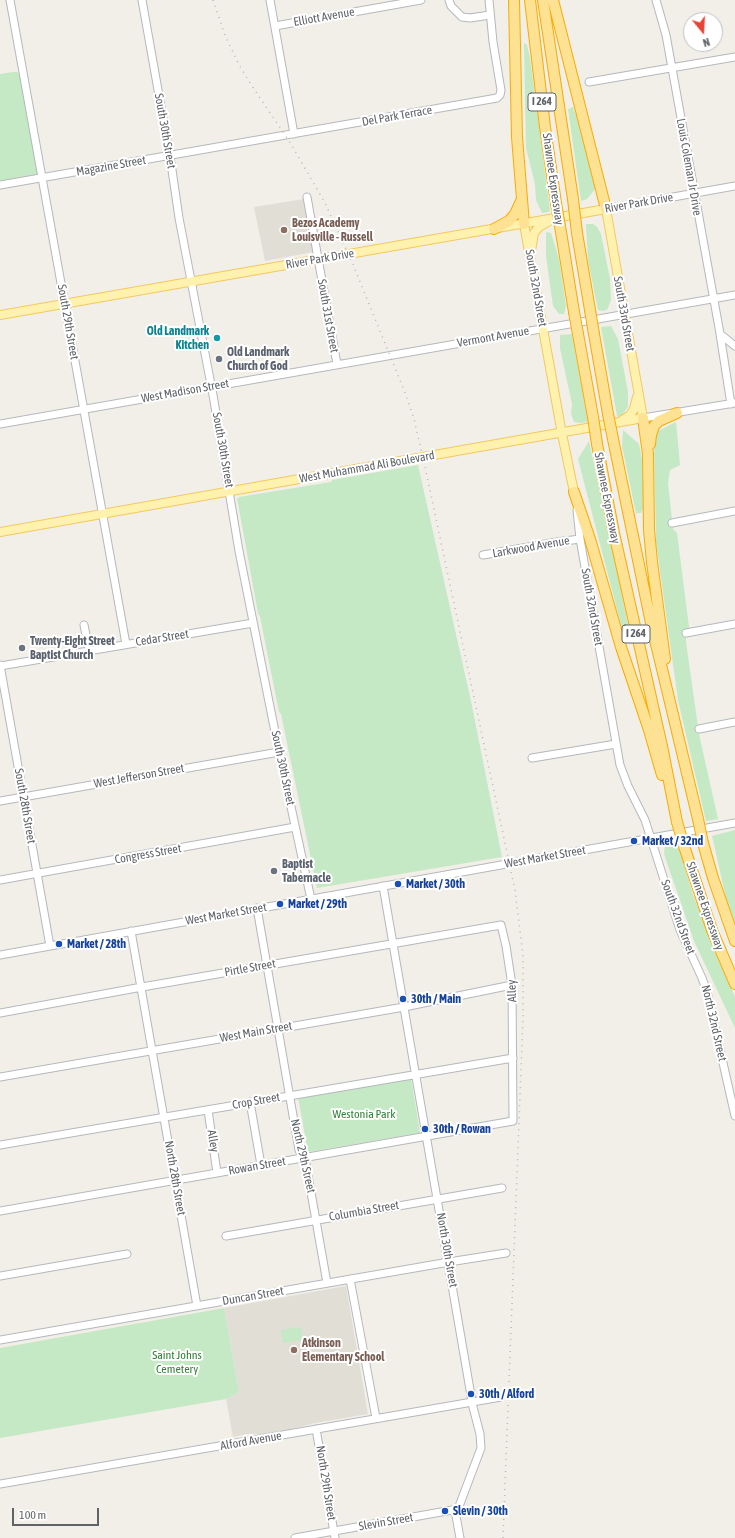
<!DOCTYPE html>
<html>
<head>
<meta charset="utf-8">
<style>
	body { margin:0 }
	#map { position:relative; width:735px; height:1538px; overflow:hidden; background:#f1efe8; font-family:"Asap Condensed",sans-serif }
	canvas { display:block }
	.north { position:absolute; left:683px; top:12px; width:40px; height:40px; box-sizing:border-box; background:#fff; border:1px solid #bfc1c3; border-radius:50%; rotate:162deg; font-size:11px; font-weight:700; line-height:16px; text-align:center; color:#5f6368 }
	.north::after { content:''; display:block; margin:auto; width:14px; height:18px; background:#ea4335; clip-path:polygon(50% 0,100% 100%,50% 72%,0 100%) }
	.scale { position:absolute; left:12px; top:1508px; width:87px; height:18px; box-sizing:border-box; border:2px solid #5f6368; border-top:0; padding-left:5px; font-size:12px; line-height:14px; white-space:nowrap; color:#5f6368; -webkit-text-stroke:3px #fff; paint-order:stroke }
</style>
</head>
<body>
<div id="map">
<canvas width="735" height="1538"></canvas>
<div class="north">N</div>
<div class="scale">100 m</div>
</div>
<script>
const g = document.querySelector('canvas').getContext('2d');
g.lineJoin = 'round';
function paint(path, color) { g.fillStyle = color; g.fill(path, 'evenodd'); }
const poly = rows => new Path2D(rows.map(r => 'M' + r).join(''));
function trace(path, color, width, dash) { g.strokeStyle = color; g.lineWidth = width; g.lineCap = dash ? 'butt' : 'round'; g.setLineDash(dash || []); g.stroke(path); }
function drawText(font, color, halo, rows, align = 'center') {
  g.font = font + ' "Asap Condensed",sans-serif'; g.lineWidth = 4; g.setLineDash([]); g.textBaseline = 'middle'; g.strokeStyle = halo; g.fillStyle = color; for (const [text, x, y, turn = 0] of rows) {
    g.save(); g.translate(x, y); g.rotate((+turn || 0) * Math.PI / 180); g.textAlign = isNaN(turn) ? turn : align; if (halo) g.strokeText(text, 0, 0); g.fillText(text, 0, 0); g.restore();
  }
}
paint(poly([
	[304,199,313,252,265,261,254,207],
	[346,1286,368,1414,315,1423,295,1428,262,1434,248,1434,233,1437,226,1399,239,1392,224,1308]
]), '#e1ded6');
paint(poly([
	[524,43,527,45,530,58,550,210,549,212,542,213,536,200,535,184,526,148],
	[13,72,17,72,21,75,38,173,36,175,0,181,0,74],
	[573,107,577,118,596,188,587,199,581,201,568,109],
	[586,224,593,224,597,227,601,234,610,279,611,300,607,310,602,311,598,310,588,260],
	[546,232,551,233,559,259,566,306,564,314,559,314,553,306,546,256],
	[611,326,618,339,628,392,628,407,620,417,617,416,601,327],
	[572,334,588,422,580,423,574,422,571,414,572,404,560,348,560,335],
	[676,422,680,465,670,470,668,483,673,529,677,533,689,627,686,633,686,642,699,734,718,819,706,821,678,700,656,542,654,441,658,431],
	[623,430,639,444,642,460,644,508,641,513,636,513,622,446],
	[589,441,629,628,622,629,578,459],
	[418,465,471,701,502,857,317,888,281,714,279,712,260,617,258,613,237,498,239,498,239,497,331,482,332,480],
	[735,830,735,922,726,898,712,836],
	[670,841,678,844,693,895,735,997,735,1028,694,941,664,854,665,844],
	[411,1078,420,1133,308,1152,298,1097],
	[224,1308,239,1392,226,1399,0,1438,0,1348],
	[301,1327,303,1340,283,1343,281,1330]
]), '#c5e8c5');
const minor = poly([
	[10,0,126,644],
	[142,0,171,163,179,218,213,395,239,551,278,747,311,899],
	[270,0,294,134],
	[449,0,451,6,462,17,470,18,490,15],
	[656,0,666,35,719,328,720,334,735,346],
	[275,26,421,0],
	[589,82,735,57],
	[0,185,497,98,500,95,501,90,493,42,489,0],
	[307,197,337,364],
	[606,209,735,186],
	[720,334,731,404],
	[643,418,735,403],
	[0,424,735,295],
	[577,510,580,539,620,765,628,786,645,820,680,930,702,978,707,992,735,1116],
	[672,523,735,511],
	[483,555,557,542,580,539],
	[84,625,89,650],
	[686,633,735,624],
	[0,665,50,946],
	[0,666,253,623],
	[699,729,735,722],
	[532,758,616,744],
	[0,801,279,752],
	[0,880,295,827],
	[257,908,299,1150,306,1164,327,1283],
	[131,931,197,1306],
	[0,955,735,823],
	[0,1013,142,987,501,925,506,946,512,985,513,1121,0,1211],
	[0,1077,404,1007,512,985],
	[250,1102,261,1165],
	[208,1110,217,1173],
	[0,1145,513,1058],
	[226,1236,502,1188],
	[0,1276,127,1254],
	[350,1279,376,1418],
	[0,1340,449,1262,506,1253],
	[316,1429,335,1538],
	[0,1484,501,1397],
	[458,1509,456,1516,460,1538],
	[295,1538,458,1509,481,1448,480,1434,473,1407,383,886]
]);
const major = poly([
	[524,224,562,434,574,492],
	[531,251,534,233,539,227,548,222],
	[0,315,606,209,643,418,0,532],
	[621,421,630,415,634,409,637,397]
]);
const highway = poly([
	[514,0,517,137,524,224],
	[530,0,545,127,556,203],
	[543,0,573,199],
	[553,0,606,209],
	[494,229,509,221,515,214,521,201],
	[561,232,574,312],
	[577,233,590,310],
	[578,334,593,417],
	[594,334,608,414],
	[643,418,648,454,649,530,652,562,665,659],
	[613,439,651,623,698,819],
	[597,444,614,533,662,746,677,822],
	[650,444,651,435,654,426,659,421,677,413],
	[574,492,590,539,621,647,649,730,662,775],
	[703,843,713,878,735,941],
	[684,846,712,930,735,984]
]);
trace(minor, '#b5b8bc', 9);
trace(major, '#f2c960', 10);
trace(highway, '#f9ab00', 12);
trace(minor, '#fff', 7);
trace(major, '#fff2af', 8);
trace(highway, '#fde293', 10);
trace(poly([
	[213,0,225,35,238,63,250,83,291,144,325,203,352,262,406,395,414,419,425,467,515,890,523,955,523,1018,503,1538]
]), '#b6b7b8', 1.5, [1, 5]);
const highwayBridge = poly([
	[573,199,577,233],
	[556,203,561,232],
	[590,310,594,334],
	[574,312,578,334],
	[608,414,613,439],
	[593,417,597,444],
	[698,819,703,843],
	[677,822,684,846]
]);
trace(highwayBridge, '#f9ab00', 12, []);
trace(highwayBridge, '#fde293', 10);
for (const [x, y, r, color] of [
	[284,230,4,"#8d6e63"],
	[217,338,4,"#0f9aa8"],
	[219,359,4,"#6b7280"],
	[22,648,4,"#6b7280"],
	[634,841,4,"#1a4fb4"],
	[274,871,4,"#6b7280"],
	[398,884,4,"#1a4fb4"],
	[280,904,4,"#1a4fb4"],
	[59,944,4,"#1a4fb4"],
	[403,999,4,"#1a4fb4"],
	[425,1129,4,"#1a4fb4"],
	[294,1350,4,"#8d6e63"],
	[471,1394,4,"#1a4fb4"],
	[445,1511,4,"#1a4fb4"]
]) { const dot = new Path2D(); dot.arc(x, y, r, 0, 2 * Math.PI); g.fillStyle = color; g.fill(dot); trace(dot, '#fff', 1.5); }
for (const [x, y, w] of [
	[542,102,28],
	[636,634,28]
]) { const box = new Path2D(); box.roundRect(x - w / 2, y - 9, w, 18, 3); g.fillStyle = '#fff'; g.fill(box); trace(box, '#5f6368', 1); }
drawText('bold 11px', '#5f6368', null, [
	["I 264",542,102],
	["I 264",636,634]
]);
drawText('12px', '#5f6368', '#fff', [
	["Elliott Avenue",324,17,-10],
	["Del Park Terrace",397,116,-10],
	["South 30th Street",165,131,80],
	["Magazine Street",111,166,-10],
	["Louis Coleman Jr Drive",689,167,80],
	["Shawnee Expressway",553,179,82],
	["River Park Drive",639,203,-10],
	["River Park Drive",320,259,-10],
	["South 32nd Street",536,288,80],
	["South 33rd Street",624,314,80],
	["South 31st Street",328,316,80],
	["South 29th Street",68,322,80],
	["Vermont Avenue",493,337,-10],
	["West Madison Street",185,391,-10],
	["South 30th Street",223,450,80],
	["West Muhammad Ali Boulevard",367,467,-10],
	["Shawnee Expressway",607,498,79],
	["Larkwood Avenue",531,547,-10],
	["South 32nd Street",592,607,80],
	["Cedar Street",162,638,-9],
	["South 30th Street",283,768,78],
	["West Jefferson Street",139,776,-10],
	["South 28th Street",25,806,80],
	["Congress Street",148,854,-10],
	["West Market Street",545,857,-10],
	["Shawnee Expressway",705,906,71],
	["West Market Street",226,914,-10],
	["South 32nd Street",678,917,70],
	["Pirtle Street",250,968,-10],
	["Alley",512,991,-92],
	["North 32nd Street",714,1023,77],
	["West Main Street",256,1032,-10],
	["Crop Street",256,1101,-10],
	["Alley",213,1141,81],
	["North 29th Street",303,1156,77],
	["Rowan Street",257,1166,-10],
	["North 28th Street",175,1178,80],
	["Columbia Street",364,1211,-10],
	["North 30th Street",447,1250,80],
	["Duncan Street",253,1296,-10],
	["Alford Avenue",251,1441,-10],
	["North 29th Street",326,1483,81],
	["Slevin Street",386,1522,-10]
]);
drawText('bold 12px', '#785e54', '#fff', [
	["Bezos Academy",292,223],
	["Louisville - Russell",292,237],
	["Atkinson",302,1343],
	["Elementary School",302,1357]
], 'left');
drawText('bold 12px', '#0d838f', '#fff', [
	["Old Landmark",209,331],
	["Kitchen",209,345]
], 'right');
drawText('bold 12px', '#5b616d', '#fff', [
	["Old Landmark",227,352],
	["Church of God",227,366],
	["Twenty-Eight Street",30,641],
	["Baptist Church",30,655],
	["Baptist",282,864],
	["Tabernacle",282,878]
], 'left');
drawText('bold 12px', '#164399', '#fff', [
	["Market / 32nd",642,841],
	["Market / 30th",406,884],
	["Market / 29th",288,904],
	["Market / 28th",67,944],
	["30th / Main",411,999],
	["30th / Rowan",433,1129],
	["30th / Alford",479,1394],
	["Slevin / 30th",453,1511]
], 'left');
drawText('12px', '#348238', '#fff', [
	["Westonia Park",364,1114],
	["Saint Johns",177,1355],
	["Cemetery",177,1369]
]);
</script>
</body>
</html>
